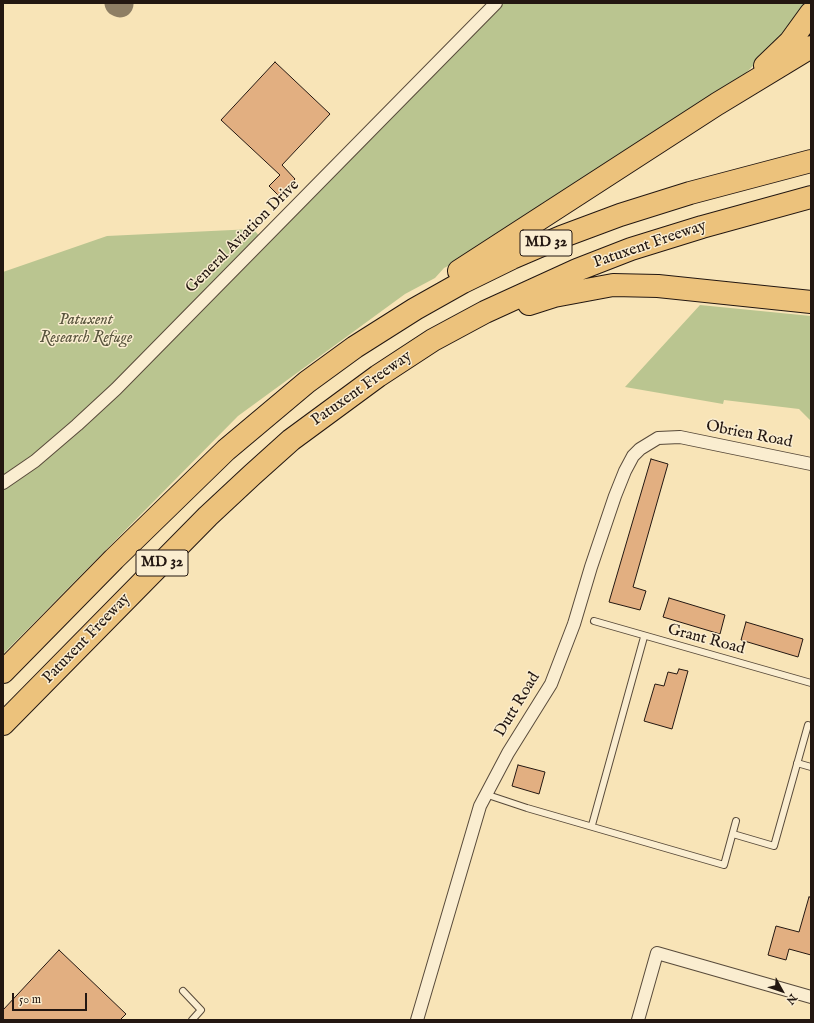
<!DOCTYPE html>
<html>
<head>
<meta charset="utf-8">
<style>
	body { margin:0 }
	#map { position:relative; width:814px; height:1023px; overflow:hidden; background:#f8e4b7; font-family:"IM FELL English",serif }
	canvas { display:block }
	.frame { position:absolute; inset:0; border:4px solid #231711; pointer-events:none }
	.north { position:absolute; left:762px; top:971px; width:40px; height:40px; -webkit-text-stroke:3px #faedd0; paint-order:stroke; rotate:130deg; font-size:11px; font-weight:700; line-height:16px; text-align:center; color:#231711 }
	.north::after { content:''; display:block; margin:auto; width:14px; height:18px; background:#231711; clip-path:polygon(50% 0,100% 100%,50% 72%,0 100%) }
	.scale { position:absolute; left:12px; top:993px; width:75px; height:18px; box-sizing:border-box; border:2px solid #231711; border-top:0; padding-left:5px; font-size:12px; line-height:14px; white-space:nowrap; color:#231711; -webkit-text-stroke:3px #faedd0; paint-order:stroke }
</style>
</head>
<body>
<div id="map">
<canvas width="814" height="1023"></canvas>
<div class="frame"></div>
<div class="north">N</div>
<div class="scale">50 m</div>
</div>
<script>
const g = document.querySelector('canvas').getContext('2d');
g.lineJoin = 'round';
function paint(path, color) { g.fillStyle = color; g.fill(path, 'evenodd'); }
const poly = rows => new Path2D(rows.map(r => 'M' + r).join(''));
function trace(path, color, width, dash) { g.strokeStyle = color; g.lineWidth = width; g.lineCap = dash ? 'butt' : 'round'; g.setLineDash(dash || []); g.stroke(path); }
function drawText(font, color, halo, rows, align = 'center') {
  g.font = font + ' "IM FELL English",serif'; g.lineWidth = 3; g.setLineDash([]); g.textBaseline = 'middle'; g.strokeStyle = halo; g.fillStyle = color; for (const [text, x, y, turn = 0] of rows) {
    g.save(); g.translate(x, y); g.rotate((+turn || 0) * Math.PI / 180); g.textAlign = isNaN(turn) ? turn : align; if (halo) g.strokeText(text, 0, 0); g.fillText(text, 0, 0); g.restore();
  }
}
paint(poly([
	[502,3,806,3,790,28,746,73,566,190,469,256,444,268,435,278,405,294,238,416,3,654,3,272,107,236,253,229,266,243],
	[700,305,811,316,811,421,799,409,724,400,723,404,625,387]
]), '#bac590');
trace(poly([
	[118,3,120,4]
]), '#8e7e64', 27);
const building = poly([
	[275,62,330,114,282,165,295,179,279,196,269,186,280,175,221,120,275,62],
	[651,459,668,464,633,587,646,591,640,610,609,602,651,459],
	[669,598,725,615,720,634,663,617,669,598],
	[746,622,803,639,798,657,741,640,746,622],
	[679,669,688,671,672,729,644,721,655,684,664,686,668,672,677,674,679,669],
	[518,765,545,772,539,794,512,786,518,765],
	[809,897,811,897,811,955,789,949,786,960,768,955,776,926,799,932,809,897],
	[59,950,126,1014,120,1020,3,1020,3,1010,59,950]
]);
paint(building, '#e2af81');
trace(building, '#231711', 1);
const lane = poly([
	[594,621,811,683],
	[797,763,811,767],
	[485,794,527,808,724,865,736,821],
	[592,825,644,637],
	[733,834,774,846,808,725,811,726],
	[183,991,201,1010,192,1020]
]);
const street = poly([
	[3,483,35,461,77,425,116,389,496,3],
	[417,1020,480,806,508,753,551,684,574,624,591,567,615,496,625,471,633,456,640,449,658,438,680,437,811,464],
	[638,1020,657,953,811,997]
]);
const highway = poly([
	[765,66,790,42,811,13],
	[459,271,717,104,811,47],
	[529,304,554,296,613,285,658,286,811,302],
	[3,672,114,559,226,450,307,382,355,347,415,309,463,282,512,258,561,237,620,215,690,193,811,161],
	[3,724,208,516,252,475,291,440,378,376,433,340,485,312,577,270,631,249,702,227,811,197]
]);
trace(lane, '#584a3a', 8);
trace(street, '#584a3a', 14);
trace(highway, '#231711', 24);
trace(lane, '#faedd0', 6);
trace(street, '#faedd0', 12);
trace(highway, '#ecc27c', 22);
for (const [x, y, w] of [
	[546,243,52],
	[162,563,52]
]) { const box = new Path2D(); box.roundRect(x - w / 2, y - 13, w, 26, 3); g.fillStyle = '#faedd0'; g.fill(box); trace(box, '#231711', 1); }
drawText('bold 15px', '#231711', null, [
	["MD 32",546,243],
	["MD 32",162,563]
]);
drawText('16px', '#231711', '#faedd0', [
	["General Aviation Drive",243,237,-45],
	["Patuxent Freeway",650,245,-19],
	["Patuxent Freeway",362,389,-35],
	["Obrien Road",749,435,11],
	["Patuxent Freeway",87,639,-46],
	["Grant Road",706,640,15],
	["Dutt Road",518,705,-59]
]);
drawText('italic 16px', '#58543d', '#faedd0', [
	["Patuxent",86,321],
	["Research Refuge",86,339]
]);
</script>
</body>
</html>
